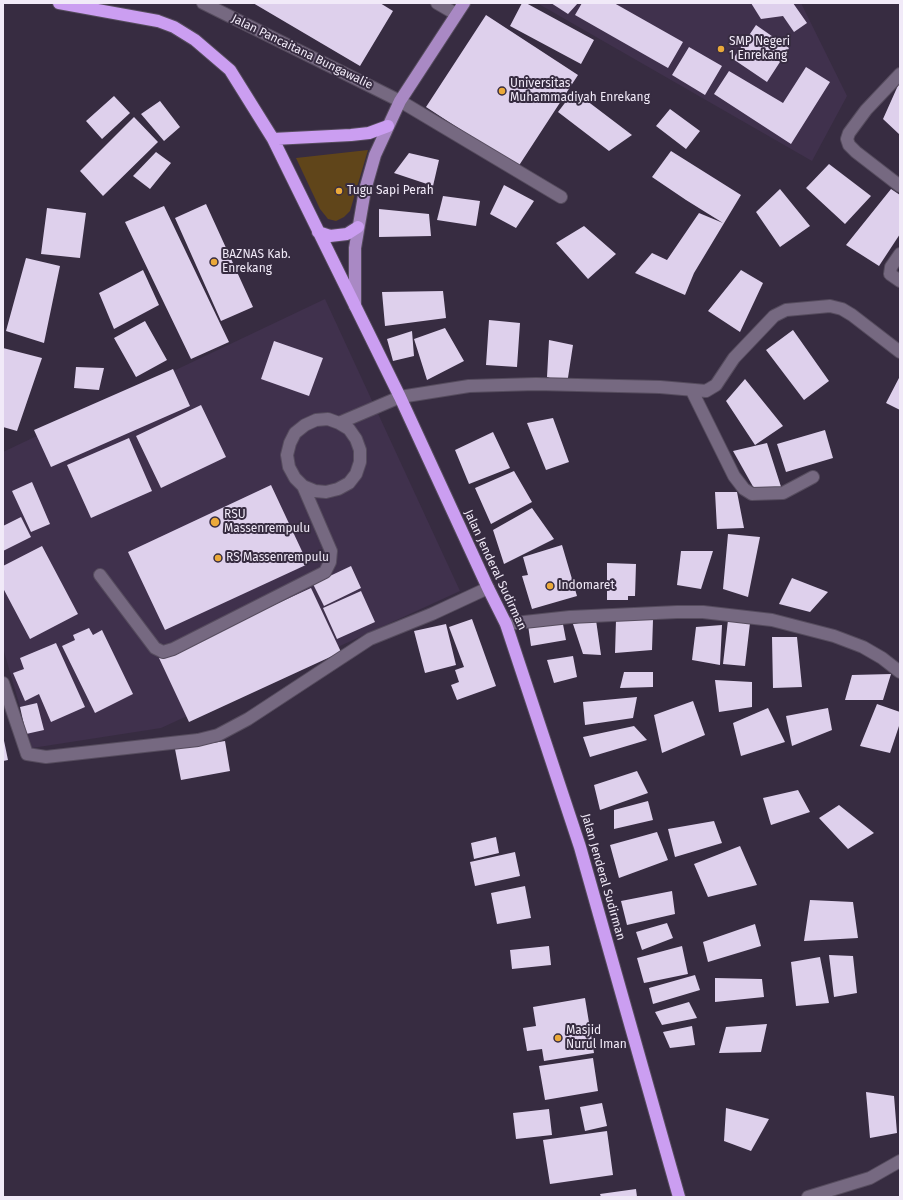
<!DOCTYPE html>
<html>
<head>
<meta charset="utf-8">
<style>
	body { margin:0 }
	#map { position:relative; width:903px; height:1200px; overflow:hidden; background:#372c41; font-family:"Fira Sans",sans-serif }
	canvas { display:block }
	.frame { position:absolute; inset:0; border:4px solid #f1eaf8; pointer-events:none }
</style>
</head>
<body>
<div id="map">
<canvas width="903" height="1200"></canvas>
<div class="frame"></div>
</div>
<script>
const g = document.querySelector('canvas').getContext('2d');
g.lineJoin = 'round';
function paint(path, color) { g.fillStyle = color; g.fill(path, 'evenodd'); }
const poly = rows => new Path2D(rows.map(r => 'M' + r).join(''));
function trace(path, color, width, dash) { g.strokeStyle = color; g.lineWidth = width; g.lineCap = dash ? 'butt' : 'round'; g.setLineDash(dash || []); g.stroke(path); }
function drawText(font, color, halo, rows, align = 'center') {
  g.font = font + ' "Fira Sans",sans-serif'; g.lineWidth = 4; g.setLineDash([]); g.textBaseline = 'middle'; g.strokeStyle = halo; g.fillStyle = color; for (const [text, x, y, turn = 0] of rows) {
    g.save(); g.translate(x, y); g.rotate((+turn || 0) * Math.PI / 180); g.textAlign = isNaN(turn) ? turn : align; if (halo) g.strokeText(text, 0, 0); g.fillText(text, 0, 0); g.restore();
  }
}
paint(poly([
	[537,3,801,3,847,96,812,161],
	[325,299,460,591,161,728,32,748,3,648,3,452]
]), '#40314d');
paint(poly([
	[368,150,350,211,344,217,336,221,328,219,320,209,296,158]
]), '#60451a');
paint(poly([
	[253,3,380,3,393,11,360,66],
	[522,3,526,3,594,40,581,64,510,26],
	[551,3,578,3,568,14],
	[582,3,614,3,683,42,668,68,575,15],
	[751,3,793,3,807,23,794,32,783,16,761,19],
	[486,15,578,75,518,167,426,107],
	[756,25,789,48,767,82,733,59],
	[689,47,722,66,705,95,672,75],
	[806,67,830,82,791,144,714,94,729,71,783,103],
	[900,81,900,135,883,119],
	[574,91,632,135,609,151,558,112],
	[114,96,130,113,102,139,86,121],
	[160,101,180,127,164,141,141,114],
	[670,109,700,131,686,149,656,126],
	[134,117,158,142,103,196,80,171],
	[671,151,741,195,694,273,685,295,635,273,652,253,667,260,699,213,723,223,686,200,652,177],
	[156,152,171,163,150,189,133,176],
	[409,153,439,160,433,186,394,173],
	[829,164,871,196,845,224,806,188],
	[504,185,534,201,516,228,490,214],
	[780,189,810,226,780,247,756,212],
	[891,189,900,195,900,234,879,266,846,245],
	[443,196,480,201,476,226,437,220],
	[206,204,253,307,221,321,175,218],
	[164,206,229,342,191,359,125,222],
	[47,208,86,213,80,258,41,254],
	[379,209,429,214,431,236,379,237],
	[584,226,616,254,588,279,556,243],
	[26,258,60,266,44,343,6,331],
	[143,270,159,305,114,329,99,293],
	[741,270,763,283,740,332,708,311],
	[443,291,446,318,385,326,382,292],
	[489,320,520,323,517,367,486,365],
	[145,321,167,360,136,377,114,338],
	[445,328,464,361,427,380,414,339],
	[793,330,829,381,804,400,766,350],
	[412,331,414,356,393,361,387,339],
	[549,340,573,345,567,384,547,377],
	[274,341,323,358,309,396,261,379],
	[3,348,42,358,17,431,3,427],
	[76,367,104,368,99,390,74,388],
	[173,369,190,406,51,467,34,430],
	[900,376,900,410,886,403],
	[745,379,783,426,755,445,726,401],
	[201,405,226,457,161,488,136,436],
	[553,418,569,462,546,470,527,423],
	[825,430,833,458,786,472,777,444],
	[493,432,510,468,469,484,455,450],
	[129,438,152,491,91,518,67,465],
	[767,443,783,493,760,499,733,451],
	[514,471,532,502,491,524,475,488],
	[32,482,50,524,31,532,12,491],
	[271,485,308,564,165,630,128,552],
	[715,492,737,492,744,528,717,529],
	[532,508,554,539,504,564,493,530],
	[21,517,31,537,3,551,3,526],
	[728,534,760,537,748,597,723,589],
	[562,545,577,596,532,609,522,576,528,575,523,557],
	[42,546,78,614,30,639,3,588,3,566],
	[681,551,713,551,701,589,677,585],
	[607,563,636,564,635,596,628,596,628,600,607,600],
	[351,566,361,588,324,606,313,584],
	[792,578,828,592,810,612,779,604],
	[311,588,341,652,189,722,159,658],
	[361,591,375,622,337,639,323,608],
	[472,619,496,686,457,700,451,685,459,682,455,670,464,667,449,627],
	[562,619,566,640,531,646,528,625],
	[596,620,601,655,583,654,573,624],
	[616,620,653,620,652,650,615,653],
	[728,620,750,623,745,666,723,664],
	[446,624,456,665,425,673,414,631],
	[722,625,720,665,692,660,696,627],
	[89,628,93,635,102,630,133,694,95,713,62,646,75,640,73,635],
	[772,637,797,637,802,687,773,688],
	[56,643,85,707,51,722,39,694,25,701,13,673,24,669,20,658],
	[573,656,577,677,554,683,547,660],
	[624,672,653,672,653,687,620,688],
	[891,674,883,700,845,700,852,675],
	[715,680,752,682,752,707,719,712],
	[637,697,633,718,585,725,583,702],
	[693,701,705,735,662,753,654,715],
	[37,703,44,730,26,734,20,707],
	[877,704,900,712,900,723,890,753,860,746],
	[768,708,785,742,741,756,733,723],
	[828,708,832,730,792,746,786,716],
	[634,726,647,740,590,757,583,737],
	[3,736,8,760,3,761],
	[225,741,230,771,181,780,175,749],
	[637,771,648,793,600,810,594,785],
	[798,790,810,812,771,825,763,798],
	[648,801,653,820,614,829,614,810],
	[839,805,874,833,848,849,819,818],
	[714,821,722,843,675,857,668,829],
	[657,832,668,860,619,878,610,845],
	[496,837,499,853,474,859,471,843],
	[740,846,757,885,708,897,694,864],
	[515,852,520,876,475,886,470,862],
	[525,886,531,918,497,924,491,893],
	[672,891,675,914,627,925,621,901],
	[810,900,853,902,858,938,804,941],
	[667,923,673,938,642,950,636,932],
	[755,924,761,946,708,962,703,942],
	[549,946,551,965,512,969,510,950],
	[682,946,688,974,644,983,637,958],
	[829,955,853,956,857,993,834,997],
	[820,957,829,1003,796,1006,791,962],
	[695,975,700,990,653,1004,649,988],
	[715,978,762,979,764,997,715,1002],
	[585,998,594,1053,544,1061,542,1049,527,1051,523,1028,536,1026,533,1007],
	[689,1002,697,1018,662,1025,655,1012],
	[767,1024,761,1052,719,1053,726,1027],
	[692,1026,695,1045,670,1048,663,1032],
	[593,1058,598,1091,545,1100,539,1066],
	[866,1092,894,1096,897,1133,870,1138],
	[602,1103,607,1126,585,1131,580,1107],
	[726,1108,769,1119,751,1151,724,1141],
	[549,1109,552,1135,516,1139,513,1113],
	[607,1131,613,1175,550,1184,543,1140],
	[636,1189,637,1197,601,1197,600,1194]
]), '#ded0ec');
const minor = poly([
	[203,3,400,101,561,197],
	[437,3,456,14],
	[900,74,866,110,849,133,847,139,849,145,856,152,900,186],
	[900,254,891,267,890,274,900,281],
	[692,391,734,476,744,489,752,494,783,493,813,477],
	[339,423,349,429,356,439,360,450,360,462,356,474,349,483,338,489,326,492,315,491,303,486,295,478,289,467,287,455,290,443,295,433,305,425,316,420,328,419,339,423,400,397,469,386,536,384,660,387,706,391,716,385,734,358,774,316,786,310,830,306,842,309,852,315,900,352],
	[100,575,155,648,163,652,173,649,325,572,330,562,331,551,303,486],
	[506,624,570,617,677,612,703,612,772,620,834,636,863,647,882,658,900,672],
	[3,683,27,754,46,757,198,740,218,735,248,719,370,639,432,614,488,588],
	[808,1197,870,1178,900,1161]
]);
const major = poly([
	[355,306,355,248,365,190,375,155,400,101,464,3]
]);
const highway = poly([
	[59,3,158,21,174,27,195,40,230,70,273,139,400,397,488,588,506,624,580,847,679,1197],
	[273,139,351,135,369,133,388,126],
	[318,232,330,236,347,234,358,227]
]);
trace(minor, '#564c5e', 14);
trace(major, '#564c5e', 14);
trace(highway, '#564c5e', 14);
trace(minor, '#766981', 12);
trace(major, '#a989c4', 12);
trace(highway, '#cb9ef1', 12);
for (const [x, y, r, color] of [
	[721,49,4,"#eba93a"],
	[502,91,4,"#eba93a"],
	[339,191,4,"#eba93a"],
	[214,262,4,"#eba93a"],
	[215,522,5,"#eba93a"],
	[218,558,4,"#eba93a"],
	[550,586,4,"#eba93a"],
	[558,1038,4,"#eba93a"]
]) { const dot = new Path2D(); dot.arc(x, y, r, 0, 2 * Math.PI); g.fillStyle = color; g.fill(dot); trace(dot, '#372c41', 1.5); }
drawText('12px', '#f1eaf8', '#372c41', [
	["SMP Negeri",729,42],
	["1 Enrekang",729,56],
	["Universitas",510,84],
	["Muhammadiyah Enrekang",510,98],
	["Tugu Sapi Perah",347,191],
	["BAZNAS Kab.",222,255],
	["Enrekang",222,269],
	["RSU",224,515],
	["Massenrempulu",224,529],
	["RS Massenrempulu",226,558],
	["Indomaret",558,586],
	["Masjid",566,1031],
	["Nurul Iman",566,1045]
], 'left');
drawText('12px', '#f1eaf8', '#372c41', [
	["Jalan Pancaitana Bungawalie",302,52,26],
	["Jalan Jenderal Sudirman",495,570,65],
	["Jalan Jenderal Sudirman",603,877,74]
]);
</script>
</body>
</html>
